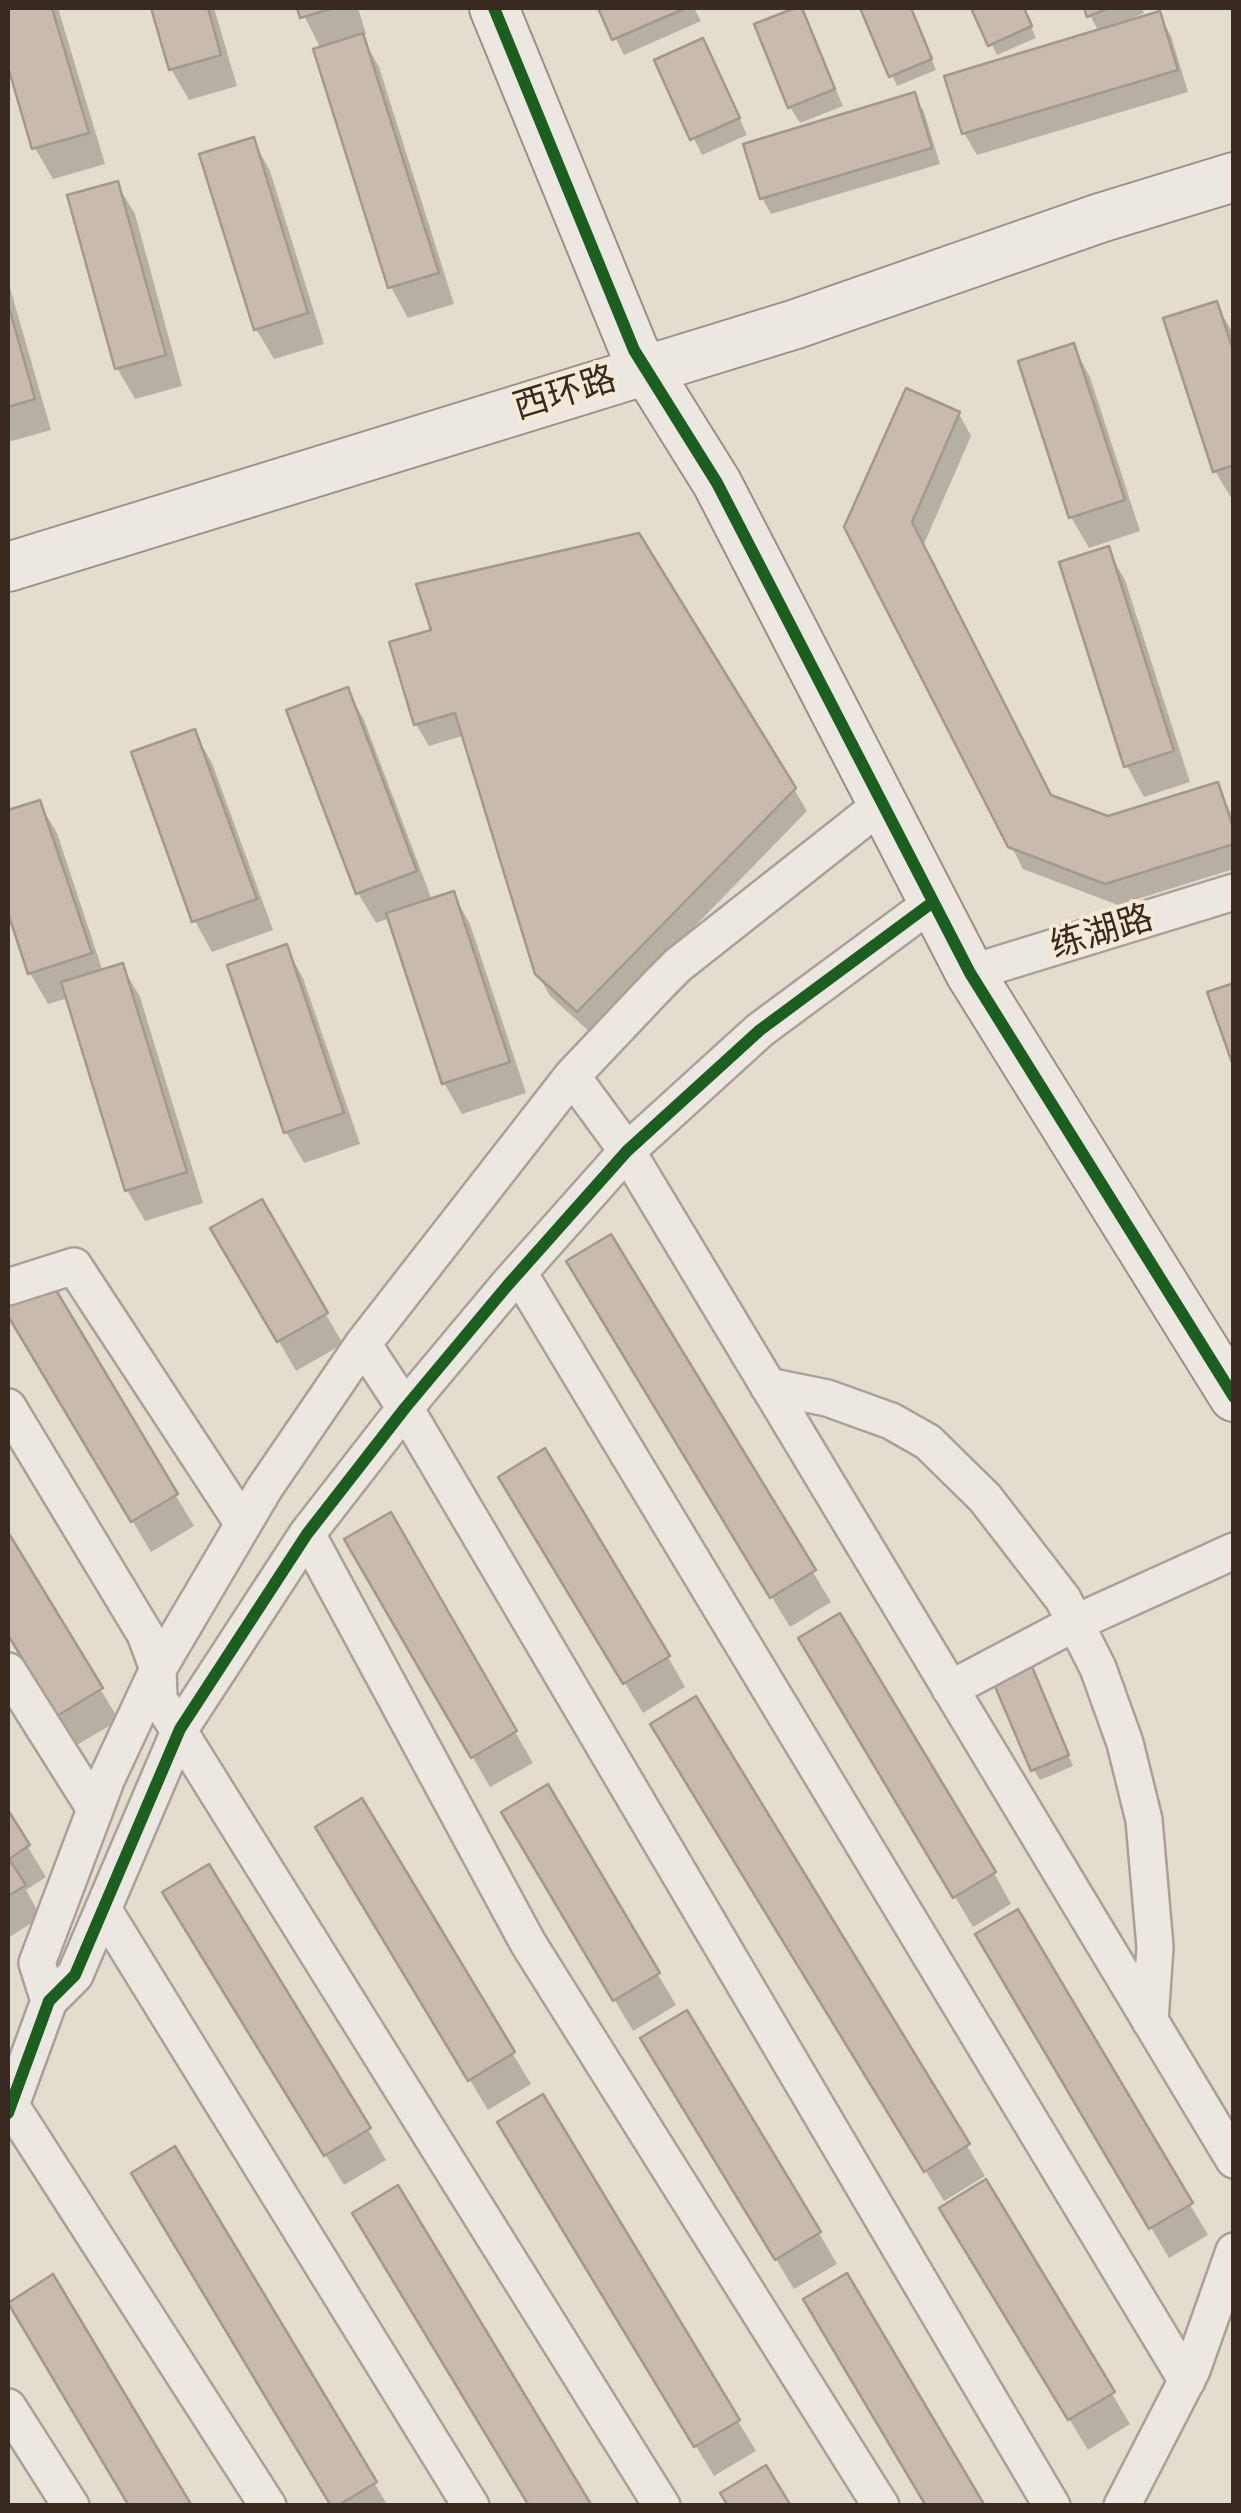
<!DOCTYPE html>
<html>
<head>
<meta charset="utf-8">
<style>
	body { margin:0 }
	#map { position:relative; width:1241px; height:2513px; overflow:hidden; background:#e4dcce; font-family:Bitter,serif }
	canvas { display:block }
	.frame { position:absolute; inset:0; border:10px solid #382a20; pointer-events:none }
</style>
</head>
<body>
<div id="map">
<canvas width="1241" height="2513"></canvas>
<div class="frame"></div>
</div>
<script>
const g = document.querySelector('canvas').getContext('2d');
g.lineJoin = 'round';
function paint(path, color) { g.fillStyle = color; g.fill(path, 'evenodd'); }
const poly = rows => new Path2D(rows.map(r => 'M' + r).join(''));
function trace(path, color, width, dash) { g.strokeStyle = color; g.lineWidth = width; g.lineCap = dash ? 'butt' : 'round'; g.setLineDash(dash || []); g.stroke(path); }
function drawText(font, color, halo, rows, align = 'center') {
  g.font = font + ' Bitter,"Noto Sans SC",serif'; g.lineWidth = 8; g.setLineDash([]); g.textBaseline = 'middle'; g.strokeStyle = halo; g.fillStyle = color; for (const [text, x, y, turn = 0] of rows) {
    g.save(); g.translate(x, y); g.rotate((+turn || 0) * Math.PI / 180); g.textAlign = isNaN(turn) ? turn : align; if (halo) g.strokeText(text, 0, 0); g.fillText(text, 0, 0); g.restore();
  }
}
paint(poly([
	[8,8,58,8,105,164,53,179,35,148,8,58],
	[153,8,214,8,237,86,189,100,171,69],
	[300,8,358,8,366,34,361,35,379,67,454,304,408,318,391,287,321,49],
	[600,8,694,8,701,21,624,55],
	[800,8,843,106,800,123,790,107],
	[863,8,910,8,936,70,897,86],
	[974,8,1023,8,1036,38,997,55],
	[1086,8,1141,8,1144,13,1130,19,1131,23,1159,14,1171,36,1188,92,977,155,964,133,947,78,1099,32],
	[712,58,747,135,702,155,657,62],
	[914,95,924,112,940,164,771,214,762,198],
	[253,140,270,171,324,344,274,359,256,329],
	[117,184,135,214,182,386,135,399,117,368],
	[8,281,51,430,8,442],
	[1216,304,1234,335,1233,501,1215,471],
	[1073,346,1090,377,1140,531,1089,548,1071,517],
	[959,414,971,436,923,546,1052,798,1108,819,1217,785,1234,819,1234,869,1118,905,1023,869,847,527],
	[1107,549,1125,580,1190,782,1144,797,1127,766],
	[392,644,794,789,807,811,591,1033,550,996,537,973,465,735,429,746,416,724],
	[347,690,364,720,432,900,453,894,470,924,526,1093,462,1114,444,1083,390,918,376,923,358,893],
	[194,732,212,763,273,930,212,952,195,921,134,754],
	[39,803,57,833,103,972,122,966,140,997,203,1203,145,1221,127,1190,68,998,48,1004,30,973,8,905,8,813],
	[286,947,303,978,360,1144,304,1163,286,1132],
	[261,1202,343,1344,296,1371,214,1229],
	[610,1237,831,1602,790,1627,587,1293],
	[49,1283,194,1526,151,1552,8,1312,8,1308],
	[519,1508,668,1657,685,1687,643,1713],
	[390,1515,533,1763,490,1787,347,1540],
	[8,1537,119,1720,77,1745,8,1632],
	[819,1670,994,1873,1011,1904,973,1927],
	[1035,1675,1073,1766,1040,1780,1034,1770],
	[671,1755,967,2146,985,2176,944,2201],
	[547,1788,676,2005,633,2031,504,1813],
	[361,1802,531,2084,488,2110,336,1858],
	[8,1814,46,1877,26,1890,41,1917,8,1938],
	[1018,1912,1208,2235,1169,2258,978,1935],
	[183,1923,368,2129,386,2160,344,2185],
	[661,2069,819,2233,837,2264,794,2289],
	[175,2150,388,2506,333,2506],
	[518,2154,738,2421,756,2451,714,2476],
	[985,2183,1130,2424,1088,2450,960,2239]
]), '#0003');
const building = poly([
	[8,8,52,8,89,133,32,149,8,67,8,8],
	[151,8,208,8,221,55,169,70,151,8],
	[297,8,334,8,300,18,297,8],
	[598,8,686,8,612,40,598,8],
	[795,8,802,8,835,89,788,108,754,24,795,8],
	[860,8,911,8,932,59,889,77,860,8],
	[971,8,1024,8,1032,26,988,46,971,8],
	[1084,8,1109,8,1087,17,1084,8],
	[1160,11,1178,70,962,134,944,76,1160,11],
	[363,33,439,273,388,288,313,49,363,33],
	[703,38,740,118,690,140,654,60,703,38],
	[915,92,932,148,760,199,743,144,915,92],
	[254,137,308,313,254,330,199,154,254,137],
	[118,181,166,355,115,369,67,195,118,181],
	[1217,301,1234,353,1234,465,1213,472,1163,318,1217,301],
	[8,304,35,399,8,407,8,304],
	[1074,343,1125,500,1069,518,1018,361,1074,343],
	[906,388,960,412,912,522,1051,795,1108,816,1218,782,1234,830,1234,844,1105,884,1008,847,844,527,906,388],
	[639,533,796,788,577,1012,535,974,455,713,414,725,389,642,431,630,416,584,639,533],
	[1109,546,1174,751,1124,767,1059,562,1109,546],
	[348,687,417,871,356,894,286,710,348,687],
	[195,729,257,899,192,922,131,752,195,729],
	[40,800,92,953,28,974,8,913,8,810,40,800],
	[454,891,510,1062,442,1084,386,913,454,891],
	[287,944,344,1113,284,1133,227,965,287,944],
	[123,963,187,1172,125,1191,61,982,123,963],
	[1234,983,1234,1068,1207,992,1234,983],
	[262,1199,328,1313,277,1342,210,1228,262,1199],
	[611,1234,816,1570,770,1598,566,1261,611,1234],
	[50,1280,178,1494,131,1522,8,1316,8,1305,50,1280],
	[545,1448,670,1656,623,1684,498,1477,545,1448],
	[391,1512,517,1731,471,1758,344,1539,391,1512],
	[8,1532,103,1688,57,1716,8,1635,8,1532],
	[840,1613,996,1872,953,1898,798,1638,840,1613],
	[1030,1662,1069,1755,1031,1771,991,1677,1030,1662],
	[696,1696,970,2144,924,2172,650,1724,696,1696],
	[548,1784,660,1973,613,2001,501,1812,548,1784],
	[362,1798,515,2052,468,2081,315,1827,362,1798],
	[8,1810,30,1845,9,1859,26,1885,8,1896,8,1810],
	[209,1864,371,2128,324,2156,162,1892,209,1864],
	[1018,1909,1193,2203,1149,2229,975,1934,1018,1909],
	[687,2010,821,2232,775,2260,640,2038,687,2010],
	[543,2094,740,2420,694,2447,497,2122,543,2094],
	[175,2146,377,2482,337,2506,331,2506,131,2173,175,2146],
	[986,2179,1115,2392,1068,2420,939,2208,986,2179],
	[398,2185,592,2506,529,2506,352,2213,398,2185],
	[847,2273,985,2506,926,2506,803,2299,847,2273],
	[53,2274,192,2506,129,2506,8,2303,53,2274],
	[766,2465,791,2506,728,2506,720,2493,766,2465]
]);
paint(building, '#c8baaf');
trace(building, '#a4988d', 2.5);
const street = poly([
	[970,973,1234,892],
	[572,1076,627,1151,1234,2160],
	[519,1273,1187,2381],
	[8,1287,74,1266,243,1524],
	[363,1344,405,1408,1052,2506],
	[768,1386,827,1398,891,1421,928,1442,985,1498,1063,1599,1098,1668,1125,1743,1144,1820,1155,1947,1150,2021],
	[8,1407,145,1634,158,1669,159,1699,662,2506],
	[307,1534,528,1943,881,2506],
	[8,1671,95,1809],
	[950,1689,1075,1623,1234,1551],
	[103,1909,471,2506],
	[49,2001,37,1963,107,1778,158,1669,264,1489,363,1344,572,1076,660,983,678,965,882,804],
	[10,2104,268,2506],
	[8,2113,49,2001,75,1975,180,1729,307,1534,405,1408,507,1286,627,1151,760,1030,933,902],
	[8,2407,71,2506],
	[1122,2506,1192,2370,1234,2251]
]);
const secondary = poly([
	[494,8,634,350,717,483,970,973,1234,1397],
	[8,567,796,324,1100,218,1234,177]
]);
trace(street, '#a9a197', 40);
trace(secondary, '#999187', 52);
trace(street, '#ece7e0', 35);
trace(secondary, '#ece7e0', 48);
trace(poly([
	[494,8,634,350,717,483,970,973,1234,1397],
	[8,2113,49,2001,75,1975,180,1729,307,1534,405,1408,507,1286,627,1151,760,1030,933,902]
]), '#1b5e20', 12);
drawText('35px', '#382a20', '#f4e9d5', [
	["西环路",565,394,-17],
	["练湖路",1102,933,-17]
]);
</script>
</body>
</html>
